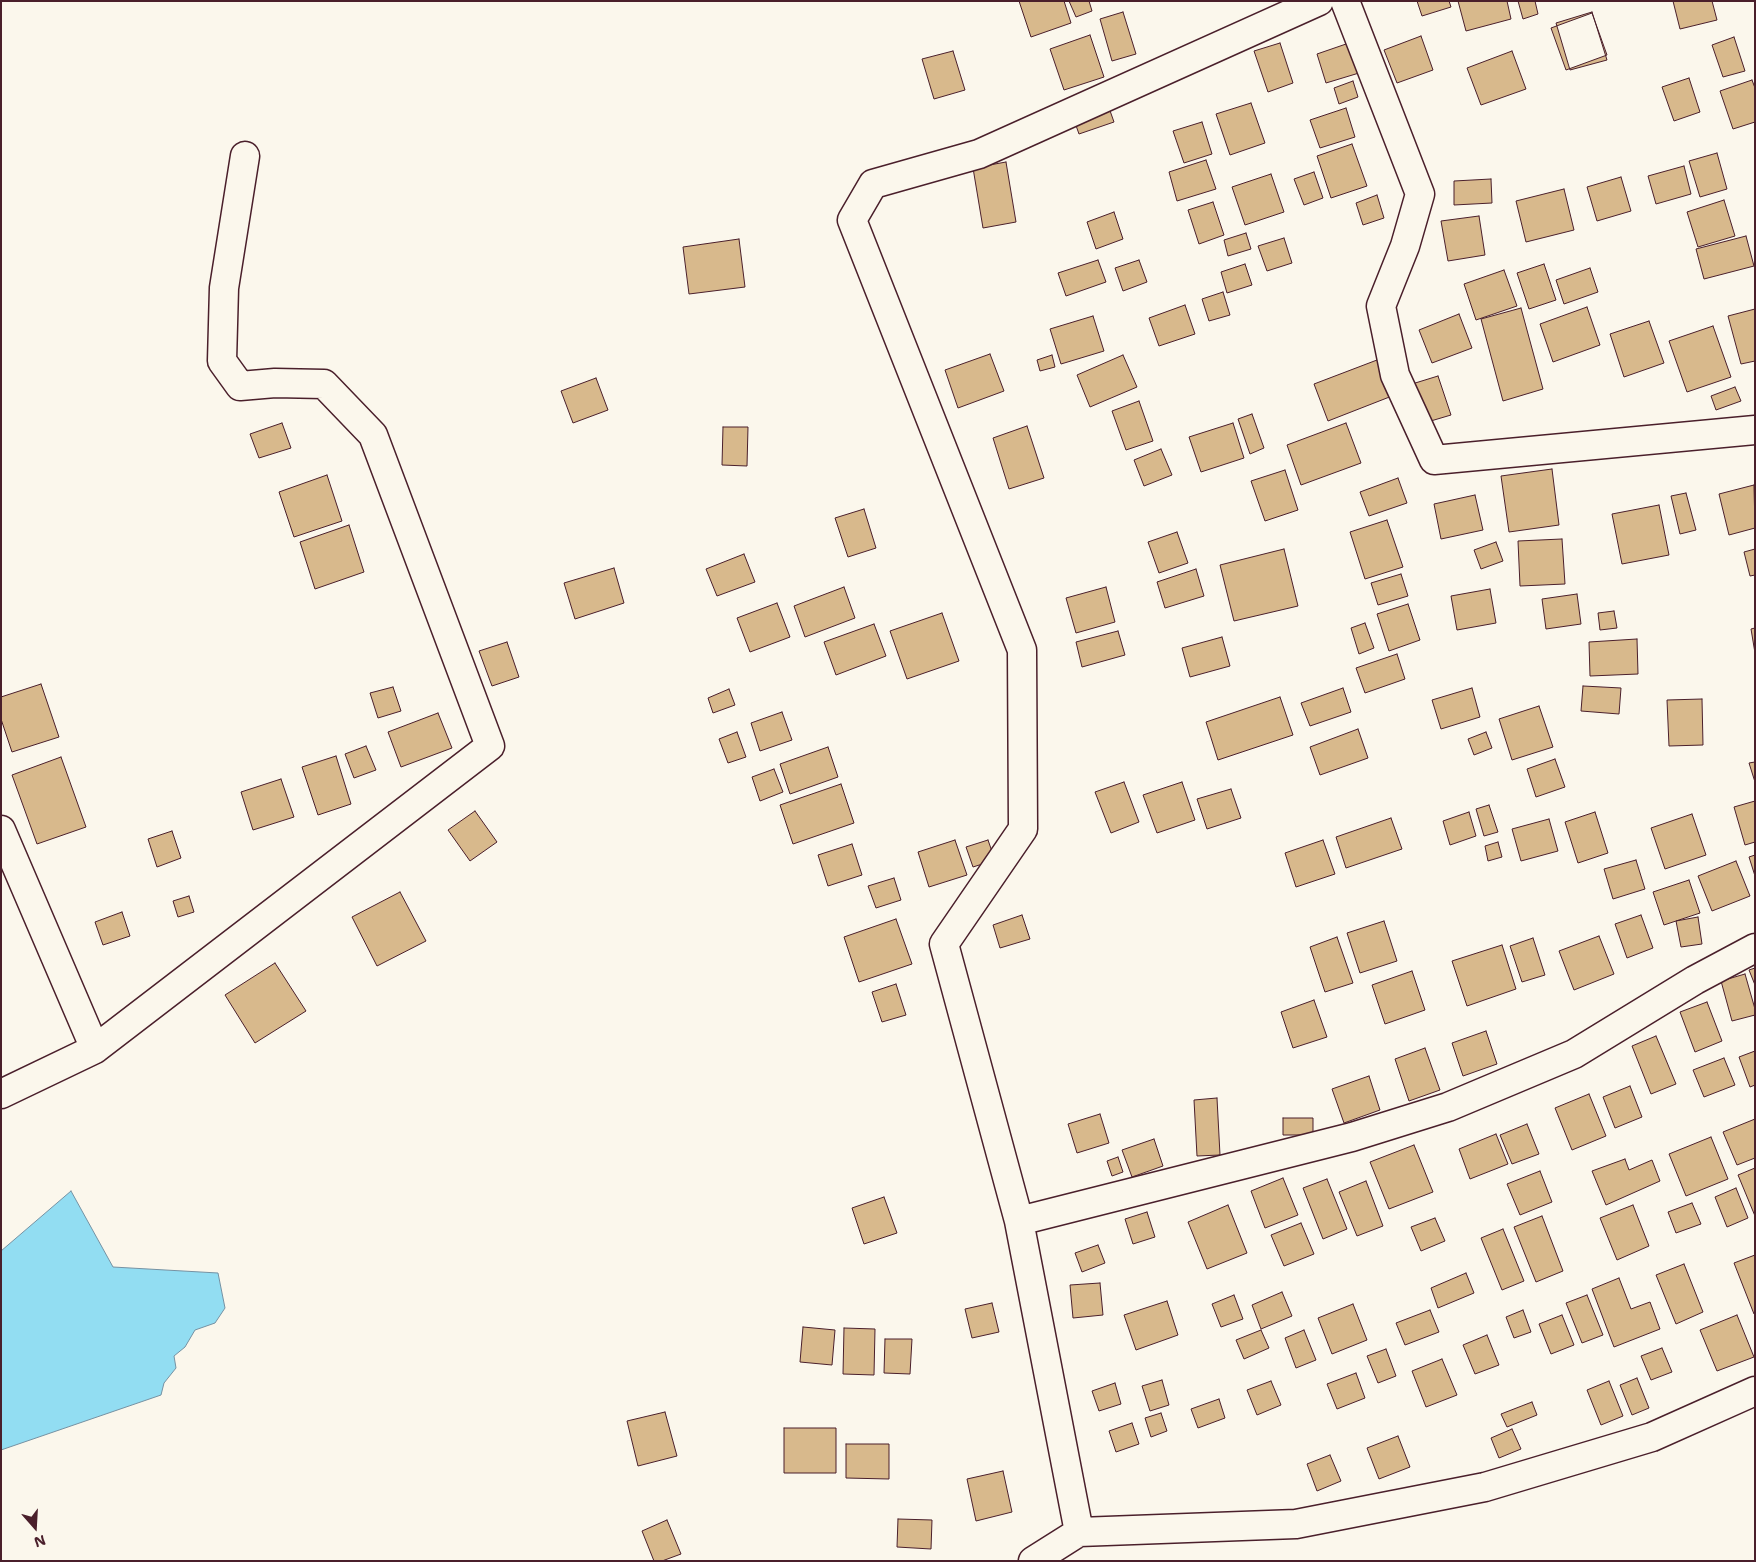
<!DOCTYPE html>
<html>
<head>
<meta charset="utf-8">
<style>
	body { margin:0 }
	#map { position:relative; width:1756px; height:1562px; overflow:hidden; background:#fbf7ec; font-family:"Shantell Sans",sans-serif }
	canvas { display:block }
	.frame { position:absolute; inset:0; border:2px solid #4a1f2b; pointer-events:none }
	.north { position:absolute; left:10px; top:1502px; width:50px; height:50px; -webkit-text-stroke:4px #fbf7ec; paint-order:stroke; rotate:161deg; font-size:14px; font-weight:700; line-height:20px; text-align:center; color:#4a1f2b }
	.north::after { content:''; display:block; margin:auto; width:18px; height:22px; background:#4a1f2b; clip-path:polygon(50% 0,100% 100%,50% 72%,0 100%) }
</style>
</head>
<body>
<div id="map">
<canvas width="1756" height="1562"></canvas>
<div class="frame"></div>
<div class="north">N</div>
</div>
<script>
const g = document.querySelector('canvas').getContext('2d');
g.lineJoin = 'round';
function paint(path, color) { g.fillStyle = color; g.fill(path, 'evenodd'); }
const poly = rows => new Path2D(rows.map(r => 'M' + r).join(''));
function trace(path, color, width, dash) { g.strokeStyle = color; g.lineWidth = width; g.lineCap = dash ? 'butt' : 'round'; g.setLineDash(dash || []); g.stroke(path); }
const water = poly([
	[71,1191,113,1267,218,1273,225,1308,215,1323,195,1330,185,1347,174,1356,176,1368,164,1383,161,1395,1,1450,1,1251,71,1191]
]);
paint(water, '#92ddf2');
trace(water, '#7591a2', 1);
const building = poly([
	[1019,1,1064,1,1071,23,1031,37,1019,1],
	[1069,1,1089,1,1092,11,1076,17,1069,1],
	[1417,1,1449,1,1451,7,1422,16,1417,1],
	[1458,1,1507,1,1511,19,1466,31,1458,1],
	[1518,1,1535,1,1538,14,1523,19,1518,1],
	[1673,1,1712,1,1717,20,1680,29,1673,1],
	[1123,12,1136,54,1112,61,1100,19,1123,12],
	[1592,12,1607,60,1570,70,1556,23,1592,12],
	[1592,13,1607,55,1566,70,1551,28,1592,13],
	[1090,35,1104,77,1064,90,1050,49,1090,35],
	[1421,36,1433,70,1397,83,1384,50,1421,36],
	[1734,37,1745,71,1723,77,1712,45,1734,37],
	[1280,43,1293,83,1268,92,1254,51,1280,43],
	[1349,43,1359,73,1326,83,1317,54,1349,43],
	[953,51,965,90,934,99,922,59,953,51],
	[1512,51,1526,89,1481,105,1467,68,1512,51],
	[1689,78,1700,112,1674,121,1662,87,1689,78],
	[1752,80,1755,88,1755,122,1733,129,1720,91,1752,80],
	[1353,81,1358,97,1339,104,1334,88,1353,81],
	[1251,103,1265,143,1230,155,1216,114,1251,103],
	[1108,105,1114,122,1079,134,1073,117,1108,105],
	[1346,108,1355,137,1320,148,1310,120,1346,108],
	[1202,122,1212,154,1184,163,1173,131,1202,122],
	[1352,144,1367,186,1331,198,1317,156,1352,144],
	[1717,153,1727,189,1700,197,1689,161,1717,153],
	[1206,160,1216,189,1177,201,1169,172,1206,160],
	[1006,162,1016,222,983,228,973,168,1006,162],
	[1684,166,1691,194,1656,204,1648,176,1684,166],
	[1314,172,1323,198,1304,205,1294,179,1314,172],
	[1271,174,1284,212,1245,225,1232,187,1271,174],
	[1621,177,1631,211,1597,221,1587,187,1621,177],
	[1491,179,1492,203,1454,205,1454,181,1491,179],
	[1564,189,1574,230,1526,242,1516,201,1564,189],
	[1377,195,1384,218,1363,225,1356,203,1377,195],
	[1724,200,1735,236,1698,247,1687,212,1724,200],
	[1213,202,1224,235,1199,244,1188,210,1213,202],
	[1114,212,1123,239,1096,249,1087,222,1114,212],
	[1479,216,1485,255,1448,261,1441,221,1479,216],
	[1246,233,1251,249,1228,256,1224,240,1246,233],
	[1746,236,1754,266,1704,279,1696,249,1746,236],
	[1284,238,1292,263,1267,271,1258,246,1284,238],
	[739,239,745,287,689,294,683,247,739,239],
	[1098,260,1106,282,1066,296,1058,273,1098,260],
	[1139,260,1147,282,1123,291,1115,268,1139,260],
	[1245,264,1252,285,1227,293,1221,272,1245,264],
	[1544,264,1556,300,1529,309,1517,273,1544,264],
	[1590,268,1598,292,1564,304,1556,280,1590,268],
	[1504,270,1517,306,1476,320,1464,284,1504,270],
	[1223,292,1230,315,1209,321,1202,299,1223,292],
	[1185,305,1195,334,1159,346,1149,318,1185,305],
	[1587,307,1600,345,1553,362,1540,324,1587,307],
	[1521,308,1543,389,1503,401,1481,319,1521,308],
	[1755,309,1755,361,1741,364,1728,316,1755,309],
	[1459,314,1472,348,1432,363,1419,330,1459,314],
	[1093,316,1104,351,1061,364,1050,329,1093,316],
	[1649,321,1664,363,1624,377,1610,334,1649,321],
	[1713,326,1731,377,1687,392,1669,341,1713,326],
	[990,354,1004,391,958,408,945,370,990,354],
	[1052,355,1055,367,1040,371,1037,360,1052,355],
	[1123,355,1137,387,1090,407,1077,375,1123,355],
	[1377,360,1392,396,1328,421,1314,384,1377,360],
	[1438,376,1451,415,1424,423,1412,384,1438,376],
	[596,378,608,410,573,423,561,391,596,378],
	[1735,387,1741,401,1716,410,1711,396,1735,387],
	[1139,401,1153,441,1126,450,1112,411,1139,401],
	[1252,414,1264,448,1250,454,1238,419,1252,414],
	[282,423,291,448,259,458,250,434,282,423],
	[1233,423,1244,458,1201,472,1189,437,1233,423],
	[1346,423,1361,463,1301,485,1287,445,1346,423],
	[1027,426,1044,478,1009,489,993,438,1027,426],
	[723,427,748,427,747,466,722,465,723,427],
	[1161,449,1172,475,1144,486,1134,460,1161,449],
	[1552,469,1559,525,1509,532,1501,476,1552,469],
	[1285,470,1298,510,1265,521,1251,481,1285,470],
	[327,475,342,521,294,537,279,492,327,475],
	[1398,478,1407,503,1369,516,1360,492,1398,478],
	[1754,485,1755,528,1729,535,1719,494,1754,485],
	[1686,493,1696,530,1680,534,1671,496,1686,493],
	[1475,495,1483,530,1441,539,1434,504,1475,495],
	[1659,505,1669,555,1622,564,1612,514,1659,505],
	[864,509,876,548,848,557,835,518,864,509],
	[1387,520,1403,567,1365,579,1350,532,1387,520],
	[349,525,364,572,315,589,300,542,349,525],
	[1177,532,1188,563,1159,573,1148,542,1177,532],
	[1562,539,1565,584,1520,586,1518,541,1562,539],
	[1496,542,1503,561,1481,569,1474,550,1496,542],
	[1284,549,1298,606,1234,621,1220,565,1284,549],
	[1755,549,1755,575,1750,576,1744,552,1755,549],
	[744,554,755,582,717,596,706,569,744,554],
	[614,568,624,603,575,619,564,583,614,568],
	[1196,569,1204,596,1165,608,1157,582,1196,569],
	[1401,574,1408,596,1378,605,1371,583,1401,574],
	[844,587,855,618,805,637,794,606,844,587],
	[1106,587,1115,622,1076,633,1066,598,1106,587],
	[1490,589,1496,623,1457,630,1451,596,1490,589],
	[1577,594,1581,624,1546,629,1542,599,1577,594],
	[777,603,790,637,750,652,737,618,777,603],
	[1408,604,1420,640,1389,651,1377,614,1408,604],
	[1614,611,1617,628,1600,630,1598,613,1614,611],
	[942,613,959,661,907,679,890,631,942,613],
	[1365,623,1374,648,1359,654,1351,628,1365,623],
	[874,624,886,656,836,675,824,642,874,624],
	[1755,628,1755,653,1751,629,1755,628],
	[1118,631,1125,655,1082,667,1076,642,1118,631],
	[1222,637,1230,666,1190,677,1182,648,1222,637],
	[1637,639,1638,674,1590,676,1589,642,1637,639],
	[507,642,519,677,492,686,479,651,507,642],
	[1397,654,1405,679,1365,693,1356,668,1397,654],
	[41,684,59,737,12,752,1,719,1,697,41,684],
	[1583,686,1621,688,1619,714,1581,711,1583,686],
	[393,687,401,711,378,718,370,693,393,687],
	[1343,688,1351,712,1310,726,1301,703,1343,688],
	[1472,688,1480,717,1441,729,1432,700,1472,688],
	[729,689,735,705,713,713,708,698,729,689],
	[1280,697,1293,735,1218,760,1206,722,1280,697],
	[1702,699,1703,745,1669,746,1667,700,1702,699],
	[1539,706,1553,747,1512,760,1499,719,1539,706],
	[782,712,792,740,760,751,751,723,782,712],
	[438,713,452,748,401,767,388,732,438,713],
	[1358,729,1368,758,1320,775,1310,747,1358,729],
	[737,732,746,757,728,763,719,739,737,732],
	[1486,732,1492,748,1474,755,1468,739,1486,732],
	[366,746,376,770,354,778,345,754,366,746],
	[828,747,838,777,790,794,780,764,828,747],
	[336,756,351,804,318,815,302,767,336,756],
	[61,757,86,827,37,844,12,775,61,757],
	[1555,759,1565,787,1536,797,1527,769,1555,759],
	[1755,762,1755,782,1749,763,1755,762],
	[774,769,783,792,760,801,752,777,774,769],
	[281,779,294,817,253,830,241,792,281,779],
	[1124,782,1139,822,1111,833,1095,792,1124,782],
	[1182,782,1195,820,1157,833,1143,795,1182,782],
	[841,784,854,823,793,844,780,805,841,784],
	[1231,789,1241,818,1207,829,1197,799,1231,789],
	[1755,801,1755,842,1745,845,1734,807,1755,801],
	[1489,805,1498,832,1484,836,1476,809,1489,805],
	[475,811,497,842,470,861,448,830,475,811],
	[1469,812,1476,836,1450,845,1443,821,1469,812],
	[1595,812,1608,853,1578,863,1565,822,1595,812],
	[1692,814,1706,855,1665,869,1651,828,1692,814],
	[1391,818,1402,849,1346,868,1336,837,1391,818],
	[1549,819,1558,851,1521,861,1512,829,1549,819],
	[172,831,181,858,157,867,148,839,172,831],
	[955,840,967,875,929,887,918,852,955,840],
	[988,840,995,860,973,867,966,847,988,840],
	[1323,840,1335,874,1296,887,1285,853,1323,840],
	[1498,842,1502,857,1488,861,1485,846,1498,842],
	[852,844,862,875,828,886,818,855,852,844],
	[1755,855,1755,876,1749,857,1755,855],
	[1636,860,1645,889,1613,899,1604,869,1636,860],
	[1736,861,1750,896,1712,911,1698,876,1736,861],
	[894,878,901,900,876,908,868,886,894,878],
	[1689,880,1700,913,1664,925,1653,892,1689,880],
	[400,892,426,941,377,966,352,917,400,892],
	[189,896,194,912,178,917,173,901,189,896],
	[122,912,130,936,103,945,95,922,122,912],
	[1022,915,1030,939,1000,948,993,925,1022,915],
	[1641,915,1653,948,1627,958,1615,924,1641,915],
	[1698,917,1702,944,1681,947,1676,921,1698,917],
	[896,919,912,964,859,982,844,937,896,919],
	[1384,921,1397,961,1360,973,1347,933,1384,921],
	[1599,936,1614,974,1574,990,1559,951,1599,936],
	[1337,937,1353,983,1325,992,1310,947,1337,937],
	[1533,938,1545,975,1522,982,1510,946,1533,938],
	[1502,945,1516,989,1467,1006,1452,961,1502,945],
	[275,963,306,1011,255,1043,225,995,275,963],
	[1755,968,1755,985,1749,970,1755,968],
	[1412,971,1425,1010,1385,1024,1372,985,1412,971],
	[1745,974,1755,1009,1755,1015,1732,1021,1721,981,1745,974],
	[896,984,906,1015,882,1022,872,992,896,984],
	[1314,1000,1327,1037,1293,1048,1281,1012,1314,1000],
	[1707,1002,1722,1041,1695,1052,1680,1012,1707,1002],
	[1486,1031,1497,1064,1463,1076,1452,1043,1486,1031],
	[1656,1036,1676,1084,1651,1094,1632,1046,1656,1036],
	[1425,1048,1440,1090,1409,1101,1395,1059,1425,1048],
	[1755,1051,1755,1085,1750,1087,1739,1057,1755,1051],
	[1724,1058,1735,1085,1704,1097,1693,1070,1724,1058],
	[1369,1076,1380,1110,1344,1123,1332,1089,1369,1076],
	[1630,1086,1642,1117,1615,1128,1603,1097,1630,1086],
	[1589,1094,1606,1136,1572,1150,1555,1108,1589,1094],
	[1217,1098,1220,1155,1197,1156,1194,1100,1217,1098],
	[1100,1114,1109,1143,1077,1153,1068,1124,1100,1114],
	[1283,1118,1313,1118,1313,1135,1283,1135,1283,1118],
	[1755,1119,1755,1158,1737,1165,1723,1132,1755,1119],
	[1527,1124,1539,1154,1512,1164,1500,1135,1527,1124],
	[1496,1134,1508,1164,1470,1179,1459,1149,1496,1134],
	[1711,1137,1728,1179,1686,1196,1669,1154,1711,1137],
	[1154,1139,1163,1166,1132,1177,1122,1150,1154,1139],
	[1414,1145,1433,1192,1389,1209,1370,1162,1414,1145],
	[1118,1157,1123,1172,1112,1176,1107,1161,1118,1157],
	[1625,1159,1629,1170,1652,1160,1660,1181,1606,1205,1592,1171,1625,1159],
	[1755,1168,1755,1216,1738,1175,1755,1168],
	[1540,1171,1552,1202,1520,1215,1507,1184,1540,1171],
	[1283,1178,1298,1215,1265,1228,1251,1191,1283,1178],
	[1327,1179,1347,1229,1323,1239,1303,1188,1327,1179],
	[1366,1181,1383,1226,1357,1236,1339,1192,1366,1181],
	[1736,1188,1748,1218,1727,1227,1715,1197,1736,1188],
	[884,1197,897,1233,864,1244,852,1208,884,1197],
	[1692,1203,1701,1224,1676,1233,1668,1212,1692,1203],
	[1228,1205,1247,1253,1207,1269,1188,1222,1228,1205],
	[1633,1205,1649,1246,1617,1260,1600,1218,1633,1205],
	[1147,1212,1155,1237,1133,1244,1125,1219,1147,1212],
	[1542,1216,1563,1271,1536,1282,1514,1227,1542,1216],
	[1435,1218,1445,1241,1421,1251,1411,1227,1435,1218],
	[1301,1223,1314,1254,1284,1266,1271,1235,1301,1223],
	[1503,1229,1524,1281,1502,1290,1481,1238,1503,1229],
	[1098,1245,1105,1263,1082,1272,1075,1253,1098,1245],
	[1755,1255,1755,1314,1754,1314,1734,1263,1755,1255],
	[1684,1264,1703,1312,1676,1324,1656,1275,1684,1264],
	[1466,1273,1474,1293,1438,1308,1431,1288,1466,1273],
	[1619,1278,1631,1309,1650,1302,1660,1329,1614,1347,1592,1289,1619,1278],
	[1100,1283,1103,1315,1073,1318,1070,1285,1100,1283],
	[1282,1292,1292,1316,1261,1329,1252,1305,1282,1292],
	[1234,1295,1243,1319,1221,1327,1212,1304,1234,1295],
	[1587,1295,1603,1335,1582,1343,1566,1303,1587,1295],
	[1167,1301,1178,1335,1136,1350,1124,1315,1167,1301],
	[992,1303,999,1332,972,1338,965,1309,992,1303],
	[1353,1304,1367,1340,1332,1354,1318,1318,1353,1304],
	[1430,1310,1439,1332,1405,1345,1396,1323,1430,1310],
	[1523,1310,1531,1332,1514,1338,1506,1317,1523,1310],
	[1562,1315,1574,1345,1551,1354,1539,1324,1562,1315],
	[1737,1315,1754,1357,1717,1371,1700,1330,1737,1315],
	[803,1327,835,1330,832,1365,800,1362,803,1327],
	[844,1328,875,1329,874,1375,843,1374,844,1328],
	[1261,1330,1269,1348,1244,1359,1236,1340,1261,1330],
	[1304,1330,1316,1360,1296,1368,1285,1338,1304,1330],
	[1487,1335,1499,1365,1475,1374,1463,1345,1487,1335],
	[885,1339,912,1339,910,1374,884,1373,885,1339],
	[1662,1348,1672,1372,1651,1380,1641,1356,1662,1348],
	[1386,1349,1396,1376,1378,1383,1367,1356,1386,1349],
	[1442,1359,1457,1395,1426,1407,1412,1371,1442,1359],
	[1356,1373,1365,1398,1337,1409,1327,1384,1356,1373],
	[1637,1378,1649,1408,1632,1415,1620,1385,1637,1378],
	[1162,1380,1169,1405,1150,1411,1142,1386,1162,1380],
	[1271,1381,1281,1405,1257,1415,1247,1390,1271,1381],
	[1609,1381,1623,1416,1601,1425,1587,1390,1609,1381],
	[1115,1383,1121,1404,1099,1411,1092,1391,1115,1383],
	[1219,1399,1225,1418,1198,1428,1191,1409,1219,1399],
	[1532,1402,1537,1415,1507,1427,1501,1414,1532,1402],
	[665,1412,677,1456,638,1466,627,1421,665,1412],
	[1161,1413,1167,1431,1151,1437,1145,1418,1161,1413],
	[1132,1423,1139,1444,1116,1452,1109,1431,1132,1423],
	[784,1428,836,1428,836,1473,784,1473,784,1428],
	[1512,1429,1521,1449,1499,1458,1491,1438,1512,1429],
	[1398,1436,1410,1467,1379,1479,1367,1448,1398,1436],
	[846,1444,889,1444,889,1479,846,1478,846,1444],
	[1330,1455,1341,1481,1317,1491,1307,1464,1330,1455],
	[1003,1471,1012,1512,976,1521,967,1479,1003,1471],
	[898,1519,932,1520,931,1549,897,1547,898,1519],
	[667,1520,681,1554,662,1561,654,1561,642,1531,667,1520]
]);
paint(building, '#d8b98c');
trace(building, '#4a1f2b', 1);
const minor = poly([
	[1345,1,1420,194,1405,246,1381,306,1395,375,1434,460,1755,430],
	[1,830,95,1049],
	[1,1094,95,1049,490,746,373,435,324,384,275,383,240,386,222,361,224,288,245,156],
	[1019,1221,1352,1137,1448,1107,1574,1054,1695,980,1755,948],
	[1079,1532,1019,1221,944,944,1023,829,1022,650,852,220,873,184,979,154,1319,1],
	[1033,1561,1079,1532,1296,1524,1485,1487,1652,1437,1755,1391]
]);
trace(minor, '#4a1f2b', 31);
trace(minor, '#fbf7ec', 28);
</script>
</body>
</html>
